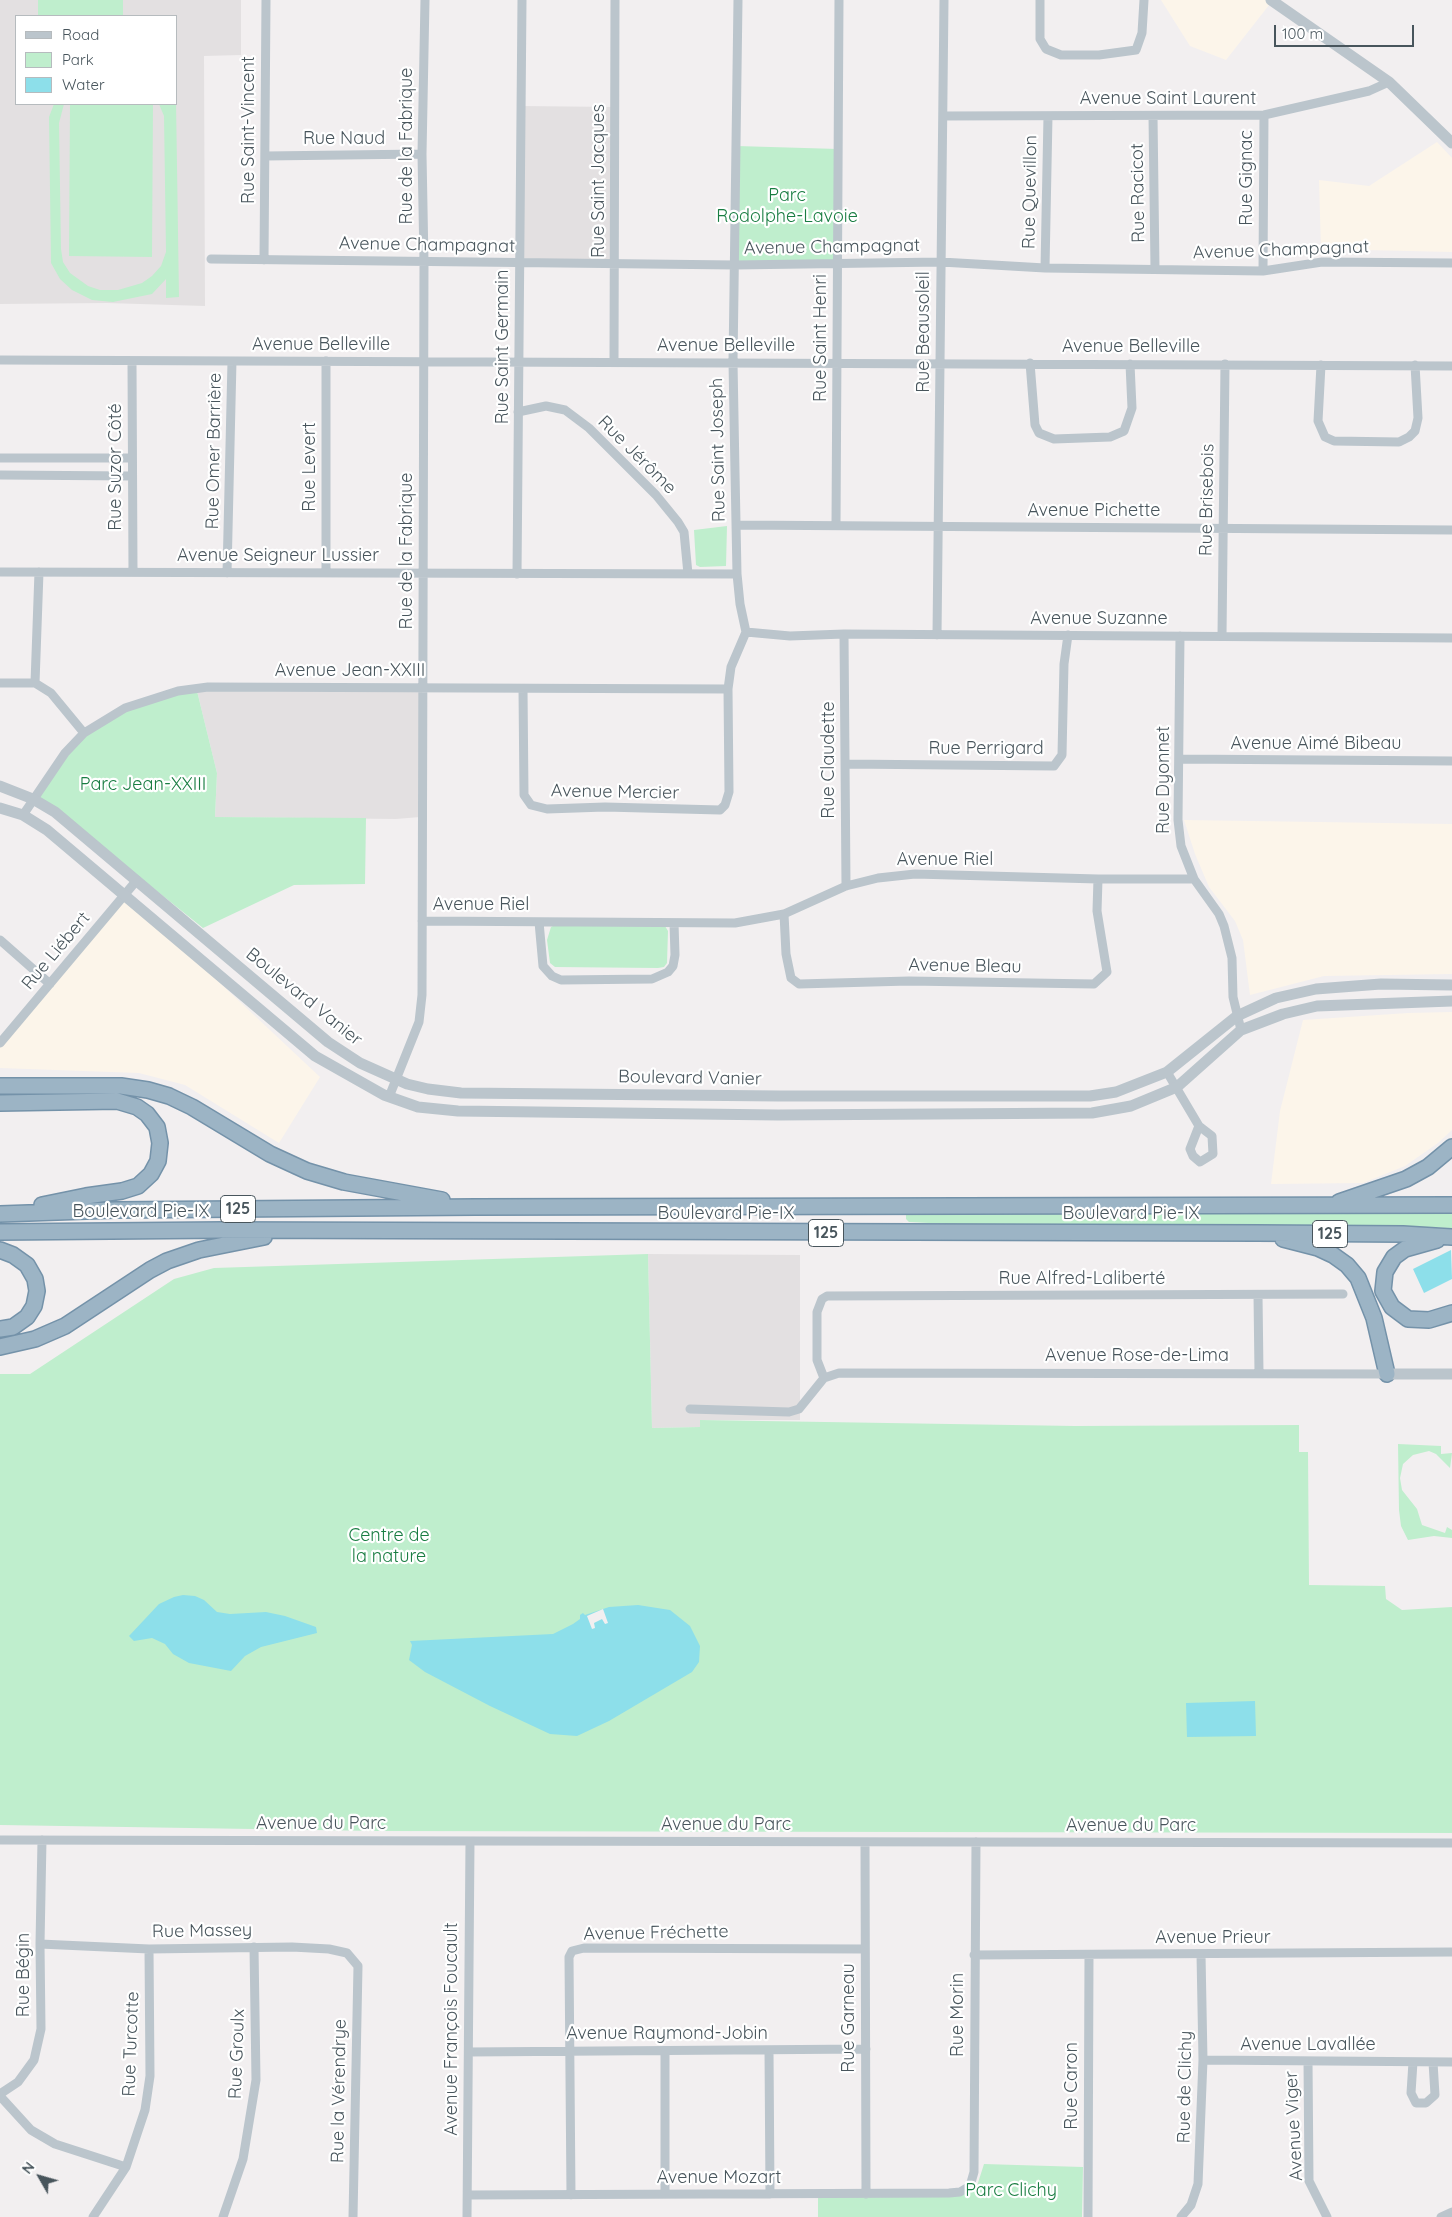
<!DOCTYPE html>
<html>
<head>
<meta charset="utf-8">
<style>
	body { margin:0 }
	#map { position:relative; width:1452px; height:2217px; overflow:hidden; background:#f2eff0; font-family:Quicksand,sans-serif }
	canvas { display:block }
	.legend { position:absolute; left:15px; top:15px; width:162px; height:90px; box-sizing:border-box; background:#fff; border:1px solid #b6bbbe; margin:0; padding:6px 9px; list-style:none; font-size:15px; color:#48555c }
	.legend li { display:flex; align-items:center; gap:10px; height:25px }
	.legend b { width:25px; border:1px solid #b6bbbe }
	.north { position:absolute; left:15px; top:2152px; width:50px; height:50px; -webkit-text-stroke:4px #fff; paint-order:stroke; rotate:308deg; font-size:14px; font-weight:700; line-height:20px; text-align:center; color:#48555c }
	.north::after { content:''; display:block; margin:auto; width:18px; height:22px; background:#48555c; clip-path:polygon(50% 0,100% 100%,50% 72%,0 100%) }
	.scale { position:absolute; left:1274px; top:25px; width:140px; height:22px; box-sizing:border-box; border:2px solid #48555c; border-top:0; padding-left:6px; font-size:15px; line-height:18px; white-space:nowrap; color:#48555c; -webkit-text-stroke:4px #fff; paint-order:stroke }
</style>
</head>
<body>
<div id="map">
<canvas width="1452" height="2217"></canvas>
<ul class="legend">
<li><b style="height:6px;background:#bbc5cc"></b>Road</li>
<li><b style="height:14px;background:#bfeecd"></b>Park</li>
<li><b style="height:14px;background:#8ddfea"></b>Water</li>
</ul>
<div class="north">N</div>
<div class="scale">100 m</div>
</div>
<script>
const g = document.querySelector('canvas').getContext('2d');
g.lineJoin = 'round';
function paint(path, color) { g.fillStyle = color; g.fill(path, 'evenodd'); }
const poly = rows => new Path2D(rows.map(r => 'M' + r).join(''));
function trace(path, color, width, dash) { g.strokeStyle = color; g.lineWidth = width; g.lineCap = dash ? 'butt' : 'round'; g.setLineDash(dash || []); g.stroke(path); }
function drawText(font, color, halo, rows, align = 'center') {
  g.font = font + ' Quicksand,sans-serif'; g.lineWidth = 4.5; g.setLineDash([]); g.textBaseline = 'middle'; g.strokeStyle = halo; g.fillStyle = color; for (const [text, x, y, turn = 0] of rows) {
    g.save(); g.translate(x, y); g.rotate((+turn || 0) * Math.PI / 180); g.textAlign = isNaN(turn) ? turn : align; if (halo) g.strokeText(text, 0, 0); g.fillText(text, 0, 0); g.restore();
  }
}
paint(poly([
	[1161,0,1273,0,1226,60,1190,46],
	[1437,142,1452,158,1452,252,1321,249,1319,180,1369,186],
	[1184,820,1452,824,1452,974,1324,976,1250,995,1243,940,1235,921,1209,887,1195,854],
	[125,894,320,1077,279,1143,185,1085,139,1073,0,1068,0,1043],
	[1452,1012,1452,1130,1438,1143,1405,1166,1363,1183,1271,1184,1280,1111,1303,1020,1408,1013]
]), '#fcf5ea');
paint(poly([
	[0,0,241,0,241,55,204,56,205,306,107,303,0,304],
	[16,16,176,16,176,104,16,104],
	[521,106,615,107,615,264,520,263],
	[422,689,420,817,396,819,215,817,217,773,197,691],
	[648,1254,800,1255,800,1420,700,1420,700,1427,652,1428]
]), '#e3e0e1');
paint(poly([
	[38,0,123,0,123,16,38,16],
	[176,101,179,297,166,298,166,279,152,294,113,302,92,300,72,290,60,279,51,263,49,117,54,104,64,104,59,123,61,249,63,262,70,273,88,286,100,290,118,290,142,283,152,276,161,266,166,252,164,116,159,104,176,104],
	[70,104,153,104,152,257,69,256],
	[737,146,838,149,838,263,735,265],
	[727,526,726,566,700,567,696,565,694,530],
	[197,691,217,773,215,817,366,818,365,884,294,885,203,928,37,795,62,758,86,734,125,709,177,692],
	[557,924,665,926,668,931,667,963,664,967,658,968,555,967,550,963,547,940,551,927],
	[1452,1212,1452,1228,1322,1226,967,1225,909,1222,906,1219,906,1215,911,1213],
	[648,1254,652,1428,700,1427,700,1420,1075,1426,1299,1425,1299,1452,1308,1452,1309,1585,1385,1586,1386,1599,1402,1610,1452,1607,1452,1833,379,1831,0,1825,0,1374,30,1374,174,1279,214,1268],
	[1398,1444,1441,1446,1441,1454,1452,1453,1450,1468,1436,1454,1429,1451,1413,1455,1403,1464,1400,1478,1402,1490,1417,1509,1422,1525,1445,1533,1447,1527,1452,1530,1452,1538,1434,1536,1408,1540,1401,1526,1399,1510],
	[984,2164,1083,2167,1082,2217,818,2217,818,2196,969,2191,977,2186]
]), '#bfeecd');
paint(poly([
	[1451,1250,1452,1279,1424,1293,1413,1269],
	[183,1595,195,1596,204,1600,217,1612,230,1614,266,1612,285,1616,316,1627,317,1633,261,1647,245,1656,231,1671,189,1663,173,1654,165,1644,152,1638,134,1641,129,1636,159,1604,174,1597],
	[638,1605,670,1610,690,1626,700,1646,699,1662,692,1672,609,1721,577,1736,550,1734,490,1706,425,1672,409,1660,412,1645,410,1641,553,1634,573,1624,580,1619,580,1615,583,1613,585,1615,609,1607],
	[1255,1701,1256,1736,1187,1737,1186,1703]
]), '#8ddfea');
paint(poly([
	[603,1609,608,1623,605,1624,602,1619,594,1623,595,1628,592,1629,587,1616]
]), '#f2eff0');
const trunk = poly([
	[0,1086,121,1086,148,1090,169,1096,192,1107,270,1154,307,1171,344,1182,442,1200],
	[0,1103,117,1101,137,1107,147,1114,157,1127,160,1143,158,1161,151,1174,138,1186,122,1191,86,1196,42,1205],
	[1339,1202,1406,1179,1428,1167,1452,1147],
	[0,1214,115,1210,475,1207,1452,1205],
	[0,1232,222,1230,1257,1233,1403,1234,1452,1237],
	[1283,1239,1318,1248,1333,1255,1347,1265,1358,1278,1374,1318,1387,1374],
	[1437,1240,1405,1249,1394,1257,1385,1272,1383,1291,1392,1307,1408,1319,1429,1320,1452,1313],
	[0,1250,13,1255,27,1265,35,1279,37,1291,34,1306,27,1317,13,1327,0,1329],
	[0,1347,35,1339,65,1326,150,1270,167,1261,199,1250,264,1237]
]);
trace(trunk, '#7492a9', 18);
trace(poly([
	[1040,0,1040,39,1046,49,1061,55,1099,55,1136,50,1142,33,1144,0],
	[943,116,1264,115,1369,91,1389,82],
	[1153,116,1155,269],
	[266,156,422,154],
	[211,259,735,265,941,262,1045,268,1263,271,1322,262,1452,263],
	[264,260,266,0],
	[1045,268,1048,116],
	[1263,271,1264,115],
	[0,360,1452,366],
	[326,361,326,573],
	[132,362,133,572],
	[614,362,615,0],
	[1030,363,1035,425,1039,433,1054,439,1110,437,1124,431,1132,408,1130,364],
	[1321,365,1318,421,1325,437,1334,441,1399,442,1409,437,1415,431,1418,418,1415,365],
	[518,412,546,406,565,410,589,428,656,495,678,522,684,532,688,574],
	[0,458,132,458],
	[0,475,132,476],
	[736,525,1452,530],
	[836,525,839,0],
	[0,572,737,574],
	[227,573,232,361],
	[517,574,522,0],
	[746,632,790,636,844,634,1452,638],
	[844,634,846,886],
	[937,635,944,0],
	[1180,636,1178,820,1181,846,1194,879,1219,914,1224,926,1232,958,1233,997,1241,1030],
	[1222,636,1225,364],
	[0,683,35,683,51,693,84,733],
	[35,683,39,572],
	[523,689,524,795,531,805,547,809,605,807,720,810,725,805,729,792,728,689,731,667,746,632,740,604,737,574,735,472,733,362,738,0],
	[1180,759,1452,761],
	[845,764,1054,766,1062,755,1064,664,1068,635],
	[23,815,65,753,84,733,125,708,178,691,208,687,728,689],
	[784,914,786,954,791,978,799,984,909,981,1094,984,1107,972,1097,911,1098,879],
	[422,921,735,923,784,914,846,886,878,878,915,874,1098,879,1194,879],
	[539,922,543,966,552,976,561,980,652,979,668,972,673,966,675,955,674,923],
	[0,940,50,984],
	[0,1043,137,880],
	[1167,1072,1199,1126,1212,1136,1213,1154,1200,1162,1193,1156,1190,1149,1199,1126],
	[389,1097,419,1022,422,995,424,262,422,154,425,0],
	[1258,1295,1259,1373],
	[824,1378,817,1360,817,1312,822,1299,827,1296,1343,1294],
	[824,1378,839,1373,1387,1374],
	[690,1409,789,1412,799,1409,824,1378],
	[0,1840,1452,1843],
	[865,1842,866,2194],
	[40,1944,149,1949,292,1947,329,1949,347,1953,358,1966,353,2217],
	[974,1955,1452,1952],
	[769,2050,770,2194],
	[469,2052,866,2049],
	[1203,2060,1452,2062],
	[1308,2061,1309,2181,1327,2217],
	[1413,2062,1411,2093,1416,2103,1426,2103,1435,2095,1433,2062],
	[0,2094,18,2082,34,2060,41,2029,40,1944,42,1840],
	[0,2096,31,2130,55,2144,126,2167],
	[665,2194,665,2051],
	[468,2195,949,2193,960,2192,970,2186,974,2172,976,1842],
	[571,2195,569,1957,572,1951,584,1948,865,1949],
	[93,2217,126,2167,145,2110,150,2076,149,1949],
	[223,2217,243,2159,256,2080,254,1947],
	[467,2217,470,1841],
	[1088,2217,1089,1955],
	[1181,2217,1191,2205,1198,2184,1203,2060,1201,1954],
	[1441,2217,1452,2212]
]), '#bbc5cc', 9);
trace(poly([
	[1271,0,1389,82,1452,143],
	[0,786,33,799,55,812,328,1042,360,1063,407,1084,428,1089,461,1093,779,1096,1090,1096,1116,1092,1167,1072,1237,1016,1276,998,1316,989,1381,984,1452,985],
	[0,808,23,815,47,830,315,1056,384,1095,418,1107,458,1111,778,1115,1092,1113,1131,1106,1177,1087,1241,1030,1283,1014,1317,1006,1452,1001],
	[1387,1374,1452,1374]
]), '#bbc5cc', 11);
trace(trunk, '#9cb4c5', 15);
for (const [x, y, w] of [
	[238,1209,35],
	[826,1233,35],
	[1330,1234,35]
]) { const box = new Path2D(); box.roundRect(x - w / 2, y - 13.5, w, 27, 4); g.fillStyle = '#fff'; g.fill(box); trace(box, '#48555c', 1); }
drawText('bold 16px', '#48555c', null, [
	["125",238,1209],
	["125",826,1233],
	["125",1330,1234]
]);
drawText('18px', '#48555c', '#fff', [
	["Avenue Saint Laurent",1168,99],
	["Rue Saint-Vincent",249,130,-90],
	["Rue Naud",344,139],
	["Rue de la Fabrique",407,146,-90],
	["Rue Gignac",1247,178,-90],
	["Rue Saint Jacques",599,181,-90],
	["Rue Quevillon",1030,192,-89],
	["Rue Racicot",1138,193,-91],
	["Avenue Champagnat",427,245,1],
	["Avenue Champagnat",832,247,-1],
	["Avenue Champagnat",1281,250,-2],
	["Rue Beausoleil",924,332,-90],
	["Rue Saint Henri",821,338,-90],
	["Avenue Belleville",321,345],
	["Avenue Belleville",726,346],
	["Rue Saint Germain",503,347,-90],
	["Avenue Belleville",1131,347],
	["Rue Saint Joseph",718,450,-91],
	["Rue Omer Barrière",214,451,-89],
	["Rue Jérôme",637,455,45],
	["Rue Suzor Côté",116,467,-90],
	["Rue Levert",310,467,-90],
	["Rue Brisebois",1207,500,-89],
	["Avenue Pichette",1094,511],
	["Rue de la Fabrique",407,551,-90],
	["Avenue Seigneur Lussier",278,556],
	["Avenue Suzanne",1099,619],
	["Avenue Jean-XXIII",350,671],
	["Avenue Aimé Bibeau",1316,744],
	["Rue Perrigard",986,749],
	["Rue Claudette",829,760,-90],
	["Rue Dyonnet",1164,780,-90],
	["Avenue Mercier",615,792,1],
	["Avenue Riel",945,860],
	["Avenue Riel",481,905],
	["Rue Liébert",56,951,-50],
	["Avenue Bleau",965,966,1],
	["Boulevard Vanier",304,997,39],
	["Boulevard Vanier",690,1078,1],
	["Boulevard Pie-IX",141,1212],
	["Boulevard Pie-IX",726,1214],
	["Boulevard Pie-IX",1131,1214],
	["Rue Alfred-Laliberté",1082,1279],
	["Avenue Rose-de-Lima",1137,1356],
	["Avenue du Parc",321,1824],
	["Avenue du Parc",726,1825],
	["Avenue du Parc",1131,1826],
	["Rue Massey",202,1931,-1],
	["Avenue Fréchette",656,1933,-1],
	["Avenue Prieur",1213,1938],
	["Rue Bégin",24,1975,-90],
	["Rue Morin",958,2015,-90],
	["Rue Garneau",849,2018,-90],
	["Avenue François Foucault",452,2029,-90],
	["Avenue Raymond-Jobin",667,2034],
	["Rue Turcotte",131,2044,-88],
	["Avenue Lavallée",1308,2045],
	["Rue Groulx",237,2054,-88],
	["Rue Caron",1072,2086,-90],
	["Rue de Clichy",1185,2087,-89],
	["Rue la Vérendrye",339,2091,-89],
	["Avenue Viger",1294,2126,-93],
	["Avenue Mozart",719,2178]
]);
drawText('18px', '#197d42', '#fff', [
	["Parc",787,196],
	["Rodolphe-Lavoie",787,217],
	["Parc Jean-XXIII",143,785],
	["Centre de",389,1536],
	["la nature",389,1557],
	["Parc Clichy",1011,2191]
]);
</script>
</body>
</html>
